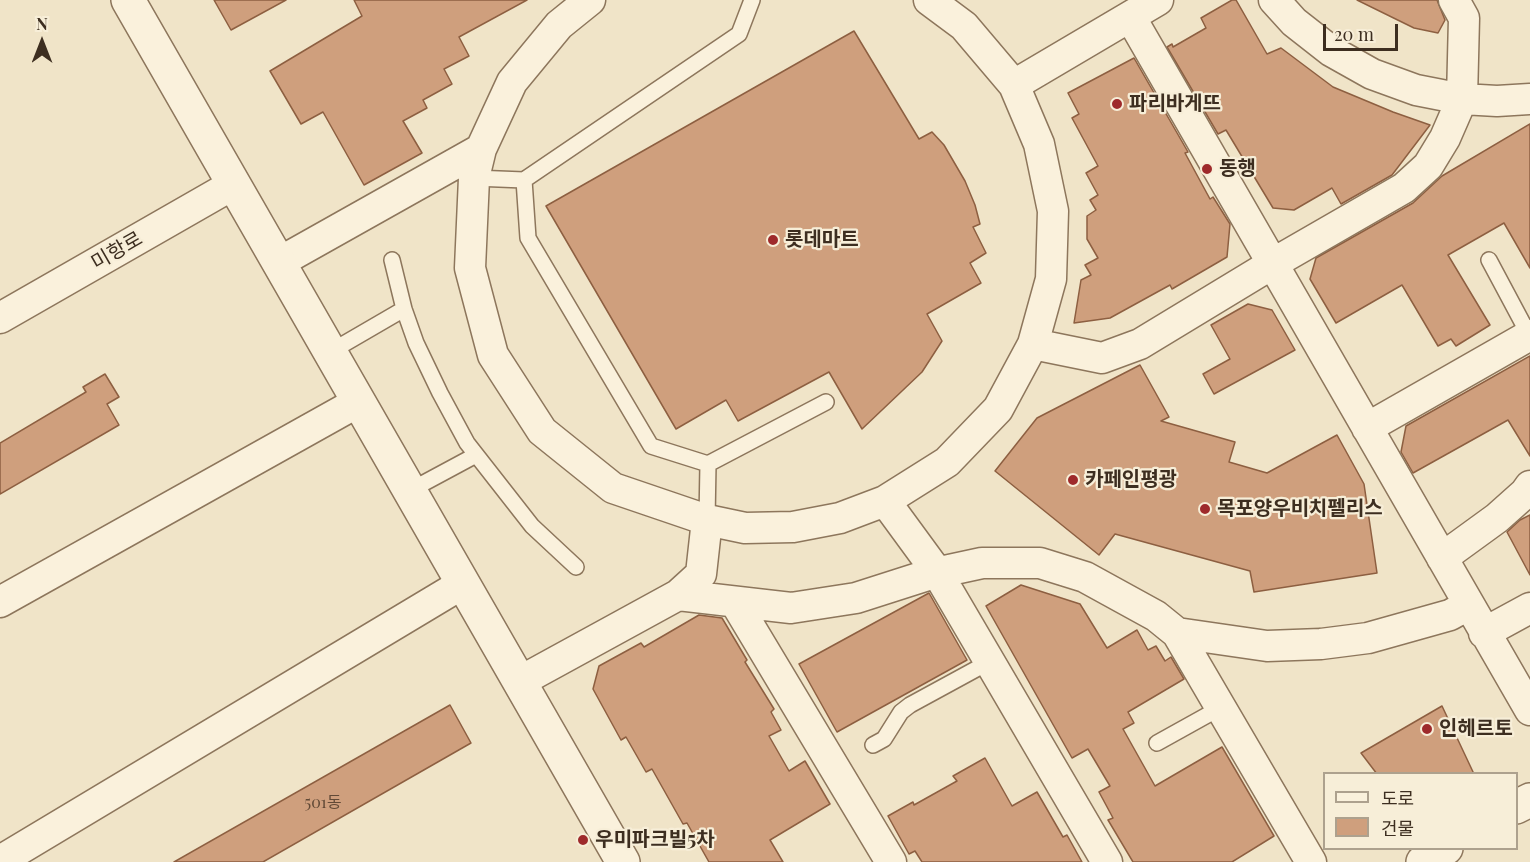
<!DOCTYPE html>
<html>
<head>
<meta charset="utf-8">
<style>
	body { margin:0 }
	#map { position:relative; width:1530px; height:862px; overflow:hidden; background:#f0e4c8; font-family:"Playfair Display","Noto Sans KR",serif }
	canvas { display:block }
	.legend { position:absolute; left:1323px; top:772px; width:195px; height:78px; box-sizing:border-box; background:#f7eed8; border:2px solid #ada18e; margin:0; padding:8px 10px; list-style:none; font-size:18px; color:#3d2e20 }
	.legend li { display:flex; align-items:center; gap:12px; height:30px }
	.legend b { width:30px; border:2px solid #ada18e }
	.north { position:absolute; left:12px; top:12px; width:60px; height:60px; -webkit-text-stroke:4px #f7eed8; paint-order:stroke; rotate:0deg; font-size:16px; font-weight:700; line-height:24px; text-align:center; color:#3d2e20 }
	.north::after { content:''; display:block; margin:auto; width:21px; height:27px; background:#3d2e20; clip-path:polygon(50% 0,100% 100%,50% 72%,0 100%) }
	.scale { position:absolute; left:1323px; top:24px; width:75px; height:27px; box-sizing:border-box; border:3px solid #3d2e20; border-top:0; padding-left:8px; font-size:18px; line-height:21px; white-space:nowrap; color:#3d2e20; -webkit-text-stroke:4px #f7eed8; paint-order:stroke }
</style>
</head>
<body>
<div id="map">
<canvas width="1530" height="862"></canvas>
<ul class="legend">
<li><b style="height:8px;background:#faf1dc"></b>도로</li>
<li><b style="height:16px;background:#cf9f7d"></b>건물</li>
</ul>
<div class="north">N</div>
<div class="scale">20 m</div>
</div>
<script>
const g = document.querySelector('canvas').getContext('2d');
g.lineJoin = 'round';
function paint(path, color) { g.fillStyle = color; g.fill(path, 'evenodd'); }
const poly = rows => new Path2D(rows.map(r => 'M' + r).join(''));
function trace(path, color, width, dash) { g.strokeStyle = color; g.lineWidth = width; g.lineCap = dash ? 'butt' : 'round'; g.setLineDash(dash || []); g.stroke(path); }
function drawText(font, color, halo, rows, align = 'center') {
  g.font = font + ' "Playfair Display","Noto Sans KR",serif'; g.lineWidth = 4.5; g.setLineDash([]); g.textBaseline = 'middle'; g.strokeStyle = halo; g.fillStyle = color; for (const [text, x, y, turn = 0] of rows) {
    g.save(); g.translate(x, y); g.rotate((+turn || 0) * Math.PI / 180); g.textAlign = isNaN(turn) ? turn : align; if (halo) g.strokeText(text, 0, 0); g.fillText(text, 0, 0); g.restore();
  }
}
const building = poly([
	[214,0,286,0,231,30,214,0],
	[354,0,527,0,459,37,469,56,444,69,452,84,423,100,427,108,403,121,422,153,364,185,323,112,301,124,270,71,362,16,354,0],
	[1232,0,1236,0,1267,54,1281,48,1333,87,1393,112,1430,125,1392,175,1341,204,1332,188,1294,210,1273,208,1226,130,1218,134,1167,47,1172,44,1173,47,1206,28,1201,18,1232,0],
	[1357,0,1437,0,1445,20,1438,33,1414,28,1357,0],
	[854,31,919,139,932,132,944,145,965,181,975,205,980,224,973,227,986,253,970,263,981,283,927,314,942,341,922,372,862,429,829,372,738,421,726,400,676,429,546,206,854,31],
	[1134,58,1188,152,1185,153,1210,199,1213,197,1230,224,1227,257,1172,289,1170,285,1110,318,1074,323,1081,280,1091,275,1085,265,1098,258,1087,239,1087,216,1096,210,1090,200,1098,195,1086,173,1098,166,1072,118,1079,114,1068,93,1134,58],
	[1530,124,1530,268,1504,223,1448,255,1490,325,1456,346,1451,339,1438,346,1402,285,1336,323,1310,279,1316,258,1413,203,1442,176,1530,124],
	[1248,304,1272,310,1295,350,1214,394,1203,374,1230,359,1211,325,1248,304],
	[1530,356,1530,456,1508,420,1413,473,1401,452,1406,426,1530,356],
	[1140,365,1169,417,1161,421,1235,442,1229,462,1267,473,1337,435,1364,484,1377,573,1254,592,1250,571,1115,534,1099,555,995,471,1037,418,1140,365],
	[105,374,119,397,107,404,119,425,0,494,0,443,86,392,83,387,105,374],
	[1530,515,1530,575,1507,532,1520,520,1530,515],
	[1021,585,1080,604,1107,648,1137,630,1148,650,1156,646,1165,661,1171,657,1184,679,1128,712,1134,723,1123,729,1155,786,1222,747,1274,836,1232,862,1133,862,1108,820,1113,818,1099,792,1110,786,1088,749,1072,758,986,606,1021,585],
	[929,593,967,660,837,732,799,664,929,593],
	[699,615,722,618,747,660,745,662,774,709,771,712,781,730,769,736,789,771,805,761,830,804,770,840,783,862,709,862,687,823,683,824,652,769,646,772,626,737,621,740,593,689,599,666,641,643,644,647,699,615],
	[450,705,471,743,263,862,174,862,450,705],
	[1442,706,1474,774,1377,774,1361,753,1442,706],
	[985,758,1012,806,1037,792,1063,837,1067,835,1082,862,922,862,915,851,909,854,888,816,913,802,914,805,957,781,953,776,985,758]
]);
paint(building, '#cf9f7d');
trace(building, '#8d5f41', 1.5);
const service = poly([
	[474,178,524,180,739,34,752,0],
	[524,180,528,238,651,446,708,464,707,520],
	[392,260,404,309,416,343,440,393,467,443,532,526,576,567],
	[1489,260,1529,335],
	[330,352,404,309],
	[708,464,826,402],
	[409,491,476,455],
	[1157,743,1220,708],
	[873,745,884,739,901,712,910,705,989,662]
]);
const minor = poly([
	[590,0,559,25,512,82,481,149,474,178,470,268,493,355,542,431,613,488,707,520,745,528,793,527,840,518,885,501,947,462,998,409,1033,344,1051,279,1053,211,1039,144,1014,85,964,26,929,0],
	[1274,0,1294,22,1331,51,1372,74,1416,90,1462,99,1497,101,1530,99],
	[1131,18,1530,710],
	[1014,85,1158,0],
	[278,263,481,149],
	[0,318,234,184],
	[1033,344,1102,358,1140,344,1272,264,1404,188,1428,166,1445,138,1462,99,1464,18,1454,0],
	[1367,428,1530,335],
	[885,501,937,572,1107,862],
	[1442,558,1497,518,1525,493,1530,486],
	[678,595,791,608,856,598,931,574,982,563,1040,563,1085,577,1156,616,1177,633,1311,862],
	[0,602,358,402],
	[735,602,891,862],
	[1177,633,1267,646,1321,644,1368,638,1450,615,1468,605],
	[1484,633,1530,608],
	[519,682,678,595,701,574,707,520],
	[0,861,462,584]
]);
const tertiary = poly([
	[128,0,623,862],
	[1516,807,1530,800],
	[1423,862,1446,848]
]);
trace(service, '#8d765c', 18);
trace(minor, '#8d765c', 33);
trace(tertiary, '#8d765c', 36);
trace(service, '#faf1dc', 15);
trace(minor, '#faf1dc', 30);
trace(tertiary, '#faf1dc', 33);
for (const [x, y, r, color] of [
	[1117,104,6,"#9e2a2b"],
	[1207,169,6,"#9e2a2b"],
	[773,240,6,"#9e2a2b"],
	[1073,480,6,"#9e2a2b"],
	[1205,509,6,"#9e2a2b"],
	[1427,729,6,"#9e2a2b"],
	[583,840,6,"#9e2a2b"]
]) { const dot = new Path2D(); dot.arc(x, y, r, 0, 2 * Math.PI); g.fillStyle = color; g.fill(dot); trace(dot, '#f7eed8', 2); }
drawText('16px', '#624a37', null, [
	["501동",323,803]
]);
drawText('bold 20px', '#3d2e20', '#f7eed8', [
	["파리바게뜨",1129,104],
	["동행",1219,169],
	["롯데마트",785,240],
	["카페인평광",1085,480],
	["목포양우비치펠리스",1217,509],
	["인헤르토",1439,729],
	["우미파크빌5차",595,840]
], 'left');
drawText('20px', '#3d2e20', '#f7eed8', [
	["미항로",117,251,-30]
]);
</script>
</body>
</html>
